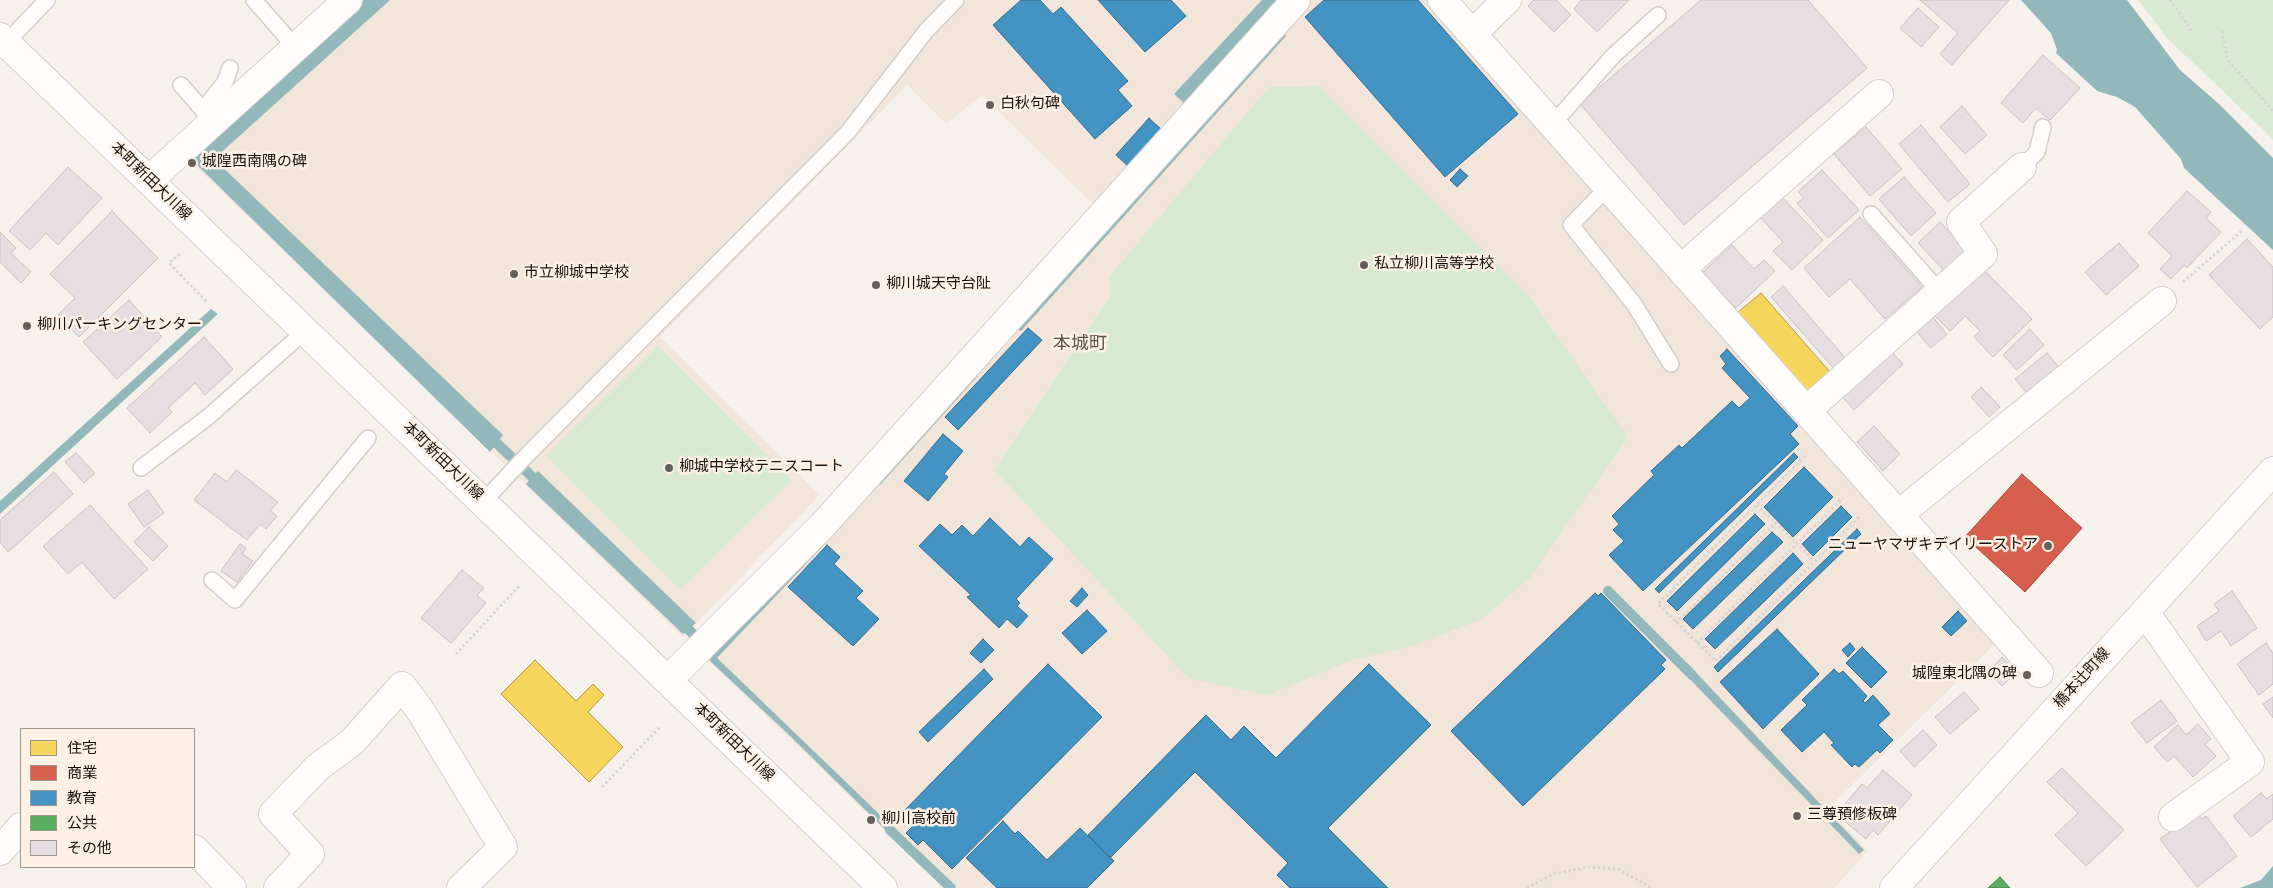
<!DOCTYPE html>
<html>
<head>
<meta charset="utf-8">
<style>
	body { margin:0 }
	#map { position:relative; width:2273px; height:888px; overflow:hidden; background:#f7f1eb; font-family:Overpass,"Noto Sans JP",sans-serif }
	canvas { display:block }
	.legend { position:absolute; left:20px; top:728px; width:175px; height:140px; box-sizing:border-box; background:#fdf1e5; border:1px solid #a0978f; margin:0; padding:6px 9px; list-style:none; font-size:15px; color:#15110d }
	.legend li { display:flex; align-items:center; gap:10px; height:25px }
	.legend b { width:25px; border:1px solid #a0978f }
</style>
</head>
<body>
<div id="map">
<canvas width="2273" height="888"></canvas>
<ul class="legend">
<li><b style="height:14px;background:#f6d55c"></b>住宅</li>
<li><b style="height:14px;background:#d6604d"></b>商業</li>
<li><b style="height:14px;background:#4393c3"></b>教育</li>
<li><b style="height:14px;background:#5aae61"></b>公共</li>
<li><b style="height:14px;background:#e7dee2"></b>その他</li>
</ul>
</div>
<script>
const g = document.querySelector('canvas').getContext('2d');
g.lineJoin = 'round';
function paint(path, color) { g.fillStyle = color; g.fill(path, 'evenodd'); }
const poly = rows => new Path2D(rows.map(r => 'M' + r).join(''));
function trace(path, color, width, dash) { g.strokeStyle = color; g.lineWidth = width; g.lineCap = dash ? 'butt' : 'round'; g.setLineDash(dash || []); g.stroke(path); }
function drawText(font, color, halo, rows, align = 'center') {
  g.font = font + ' Overpass,"Noto Sans JP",sans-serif'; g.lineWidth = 5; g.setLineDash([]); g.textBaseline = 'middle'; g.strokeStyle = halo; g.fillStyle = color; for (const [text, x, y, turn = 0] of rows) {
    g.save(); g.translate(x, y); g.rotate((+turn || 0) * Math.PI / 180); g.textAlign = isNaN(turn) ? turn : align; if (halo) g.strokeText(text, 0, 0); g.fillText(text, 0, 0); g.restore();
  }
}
paint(poly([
	[361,0,1288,0,1100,211,982,95,946,124,907,85,660,337,820,495,683,637,186,157],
	[1311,0,1427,0,1994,645,1829,808,1868,851,1834,888,945,888,707,659]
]), '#f2e5d9');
paint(poly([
	[2138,0,2273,0,2273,141,2271,137,2167,38],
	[1319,86,1528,295,1628,437,1529,579,1480,620,1418,644,1352,660,1268,695,1188,678,995,470,1111,295,1109,277,1269,87],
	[658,346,791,480,680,590,547,456]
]), '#d9ead3');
paint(poly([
	[362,0,390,0,214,159,503,435,490,452,189,157],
	[1262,0,1283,0,1187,106,1174,94],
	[2021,0,2127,0,2180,70,2219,104,2273,158,2273,250,2184,168,2181,159,2135,107,2117,97,2097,91,2056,53,2057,50,2051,33],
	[1283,30,1286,36,1021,331,1015,328],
	[211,309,218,314,0,514,0,501],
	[976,374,978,376,880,485,876,481],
	[538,471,696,623,683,634,526,484],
	[837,523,841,527,717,658,901,835,897,841,786,732,710,661,713,654],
	[1688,664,1864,850,1859,854,1681,670],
	[2273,866,2273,888,2240,888,2261,880]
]), '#92b8bc');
const homes = poly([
	[1761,293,1830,372,1805,393,1737,313,1761,293],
	[535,660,576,701,593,684,604,695,588,712,623,747,589,782,501,694,535,660]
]);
paint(homes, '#f6d55c');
trace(homes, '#b29a44', 1);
const shops = poly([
	[2022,474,2082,528,2025,592,1965,537,2022,474]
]);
paint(shops, '#d6604d');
trace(shops, '#9c483a', 1);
const schools = poly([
	[1021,0,1040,0,1053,14,1061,7,1128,81,1118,90,1132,106,1095,139,993,25,1021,0],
	[1098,0,1171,0,1186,16,1145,52,1098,0],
	[1324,0,1418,0,1518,114,1445,177,1305,17,1324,0],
	[1149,118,1162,130,1129,167,1116,155,1149,118],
	[1460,169,1468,176,1457,187,1450,180,1460,169],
	[1028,328,1042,340,958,430,945,417,1028,328],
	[1727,349,1798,426,1790,434,1799,444,1643,591,1609,555,1624,541,1613,530,1619,524,1612,516,1654,475,1651,471,1679,445,1682,448,1732,401,1739,408,1750,398,1722,368,1726,364,1720,356,1727,349],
	[943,434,963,451,944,474,948,477,928,501,904,481,943,434],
	[1794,453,1798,457,1659,593,1655,589,1794,453],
	[1804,467,1833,497,1793,537,1764,507,1804,467],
	[1841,506,1852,517,1813,556,1802,544,1841,506],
	[1755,514,1765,524,1677,611,1667,601,1755,514],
	[990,518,1020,547,1029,537,1053,559,1016,599,1020,603,1017,606,1028,616,1017,628,1007,619,999,628,967,597,971,595,919,546,940,524,952,535,962,525,973,536,990,518],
	[1857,529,1861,534,1718,672,1714,667,1857,529],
	[1772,532,1783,542,1693,629,1683,619,1772,532],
	[827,545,840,557,834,564,863,591,856,598,879,619,853,646,788,587,827,545],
	[1793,553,1803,564,1715,649,1705,639,1793,553],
	[1082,588,1088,595,1077,607,1070,601,1082,588],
	[1595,593,1598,596,1601,593,1666,660,1661,665,1665,669,1523,806,1451,731,1595,593],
	[1087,610,1107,631,1082,654,1062,633,1087,610],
	[1958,611,1967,621,1951,636,1942,627,1958,611],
	[1777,629,1819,674,1763,729,1720,682,1777,629],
	[983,639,994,650,981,663,970,653,983,639],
	[1850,643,1855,649,1848,657,1842,650,1850,643],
	[1862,647,1887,672,1871,688,1846,663,1862,647],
	[1048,664,1102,717,952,869,923,840,918,845,906,833,914,825,902,813,1048,664],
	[1369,664,1431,725,1328,828,1388,888,1290,888,1277,875,1288,863,1195,772,1110,858,1088,835,1206,715,1231,740,1244,726,1276,758,1369,664],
	[984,669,993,679,928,742,919,732,984,669],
	[1834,669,1839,674,1843,671,1867,696,1863,701,1865,703,1873,695,1890,714,1878,725,1893,740,1880,753,1877,750,1859,767,1855,764,1852,767,1831,745,1834,743,1824,732,1802,752,1781,730,1807,705,1802,700,1834,669],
	[1003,821,1015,834,1018,831,1047,860,1080,828,1114,861,1087,888,997,888,966,858,1003,821]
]);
paint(schools, '#4393c3');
trace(schools, '#356c8c', 1);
const public = poly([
	[2000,877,2010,888,1988,888,2000,877]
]);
paint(public, '#5aae61');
trace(public, '#457f48', 1);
trace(poly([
	[487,434,542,486],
	[1608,591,1692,675],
	[680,620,702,644],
	[890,830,951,888]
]), '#92b8bc', 10);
const building = poly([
	[1534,0,1556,0,1571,15,1554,32,1528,6,1534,0],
	[1581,0,1629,0,1597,32,1574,9,1581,0],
	[1701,0,1808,0,1867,68,1684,225,1580,104,1701,0],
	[1920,0,2009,0,1952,65,1940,54,1958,33,1920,0],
	[1918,8,1939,27,1921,47,1900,28,1918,8],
	[2043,55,2080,88,2050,120,2036,108,2023,123,2001,103,2043,55],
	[1962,106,1987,135,1965,154,1940,127,1962,106],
	[1921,125,1970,184,1948,202,1899,144,1921,125],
	[1866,127,1902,169,1870,196,1834,154,1866,127],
	[68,167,102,198,58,245,46,233,30,250,9,231,68,167],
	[1822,170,1859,210,1828,238,1797,203,1804,198,1798,192,1822,170],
	[1904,177,1936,213,1911,236,1879,199,1904,177],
	[2187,191,2211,212,2206,218,2221,232,2187,268,2184,265,2171,279,2160,269,2172,256,2148,233,2187,191],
	[1780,195,1823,240,1792,270,1773,251,1783,242,1758,215,1780,195],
	[112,211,158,258,79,337,58,315,75,298,50,274,112,211],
	[1860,217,1922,287,1885,319,1850,279,1829,297,1804,268,1860,217],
	[1940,222,1968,252,1946,273,1918,243,1940,222],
	[0,232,16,248,11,253,31,272,21,283,0,262,0,232],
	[2247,239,2273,267,2273,317,2260,329,2209,275,2247,239],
	[2119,243,2139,266,2106,295,2085,272,2119,243],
	[1732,245,1754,269,1764,260,1775,271,1736,308,1702,273,1732,245],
	[1981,267,2032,319,1993,357,1974,337,1980,331,1965,316,1950,331,1933,314,1981,267],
	[1783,286,1847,360,1835,370,1771,297,1783,286],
	[129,300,162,337,117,379,83,342,129,300],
	[1930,314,1947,334,1931,348,1913,328,1930,314],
	[2030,329,2044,345,2017,370,2003,355,2030,329],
	[204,337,233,369,205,395,195,383,168,408,172,412,150,433,127,408,204,337],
	[1888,348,1903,364,1854,410,1840,394,1888,348],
	[2047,353,2061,370,2029,396,2015,379,2047,353],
	[1981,387,2000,407,1989,417,1971,397,1981,387],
	[1874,426,1900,454,1883,471,1857,442,1874,426],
	[76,453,95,473,84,483,65,462,76,453],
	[236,470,278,502,270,511,277,516,266,529,260,524,247,540,194,500,215,473,227,482,236,470],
	[54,472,73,494,8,552,0,542,0,520,54,472],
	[148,490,164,513,144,527,128,504,148,490],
	[90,505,148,569,114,599,82,562,68,574,43,546,90,505],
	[149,527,168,546,153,561,134,542,149,527],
	[240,544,246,548,242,554,253,561,237,582,221,571,240,544],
	[462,570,484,588,477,595,486,603,451,643,421,618,462,570],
	[2232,591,2257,628,2231,646,2221,631,2206,641,2197,626,2219,611,2214,604,2232,591],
	[2266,643,2273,653,2273,684,2259,695,2237,664,2266,643],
	[2002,657,2017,672,2002,686,1988,672,2002,657],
	[1964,692,1979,709,1950,734,1935,717,1964,692],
	[2273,697,2273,718,2263,704,2273,697],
	[2161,700,2177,721,2147,743,2131,723,2161,700],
	[2198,724,2211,739,2205,744,2216,756,2193,777,2174,756,2167,762,2154,747,2178,725,2186,735,2198,724],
	[1923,730,1937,745,1914,767,1900,751,1923,730],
	[2062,768,2124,830,2086,866,2055,835,2078,813,2047,782,2062,768],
	[1883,770,1912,795,1878,835,1873,830,1866,839,1836,814,1862,784,1867,788,1883,770],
	[2261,793,2267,799,2273,794,2273,819,2251,837,2233,816,2261,793],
	[2196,812,2202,819,2206,816,2237,856,2197,887,2160,839,2196,812]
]);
paint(building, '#e7dee2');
trace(building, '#c7c2c2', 1);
const lane = poly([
	[254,0,296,48],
	[6,43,47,0],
	[181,85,209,117],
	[203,110,225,82,230,68],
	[1552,125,1613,56,1658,15],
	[2022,167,2037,152,2043,127],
	[1608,187,1571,225,1634,304,1671,364],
	[1871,214,1940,292],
	[141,468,208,417,305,331],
	[483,502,526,456,848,132,926,31,956,0],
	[212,580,235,600,368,438]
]);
const street = poly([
	[1442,0,2039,673],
	[1472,34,1507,0],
	[149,180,348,0],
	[1681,269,1879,94],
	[1806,411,1983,254,1961,222,2022,167],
	[1898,515,2162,301],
	[2145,612,2250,762,2173,817],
	[668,680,822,526,1296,0],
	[194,849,232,888],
	[0,851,21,827],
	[278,888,310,854,273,814,318,767,352,742,402,686,420,710,503,847,461,888]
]);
const secondary = poly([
	[0,37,883,888],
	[1894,888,2273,471]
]);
trace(lane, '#d3cec9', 18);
trace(street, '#d3cec9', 30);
trace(secondary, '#d3cec9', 30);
trace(poly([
	[2170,0,2192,31],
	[2222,31,2228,60,2273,111],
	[180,254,169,263,207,302],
	[2183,282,2243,230],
	[1805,456,1658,604,1716,661,1860,516],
	[1757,505,1815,561],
	[1676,623,1776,523],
	[1697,643,1843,498],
	[456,654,519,586],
	[602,787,661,726],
	[1527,888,1554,874,1588,867,1618,869,1652,888]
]), '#d8d6d4', 3, [2.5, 2.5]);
trace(lane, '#fefdfc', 15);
trace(street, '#fefdfc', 28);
trace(secondary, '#fefdfc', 28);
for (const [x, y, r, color] of [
	[990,105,5,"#645f5b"],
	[192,163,5,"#645f5b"],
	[1364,265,5,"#645f5b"],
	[514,274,5,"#645f5b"],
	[876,285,5,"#645f5b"],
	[27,326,5,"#645f5b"],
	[669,468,5,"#645f5b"],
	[2048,546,5,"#645f5b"],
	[2027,675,5,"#645f5b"],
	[1797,816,5,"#645f5b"],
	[871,820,5,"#645f5b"]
]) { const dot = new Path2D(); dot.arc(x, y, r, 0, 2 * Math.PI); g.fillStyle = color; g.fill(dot); trace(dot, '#fdf1e5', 2); }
drawText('15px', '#15110d', '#fdf1e5', [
	["白秋句碑",1000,105],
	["城隍西南隅の碑",202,163],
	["私立柳川高等学校",1374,265],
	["市立柳城中学校",524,274],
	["柳川城天守台阯",886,285],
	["柳川パーキングセンター",37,326],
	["柳城中学校テニスコート",679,468],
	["ニューヤマザキデイリーストア",2038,546,"right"],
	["城隍東北隅の碑",2017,675,"right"],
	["三尊預修板碑",1807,816],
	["柳川高校前",881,820]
], 'left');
drawText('15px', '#15110d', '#fdf1e5', [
	["本町新田大川線",150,182,44],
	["本町新田大川線",442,462,44],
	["橋本辻町線",2083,679,-48],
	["本町新田大川線",733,743,44]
]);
drawText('18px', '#5d5349', '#fdf1e5', [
	["本城町",1080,345]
]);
</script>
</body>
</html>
